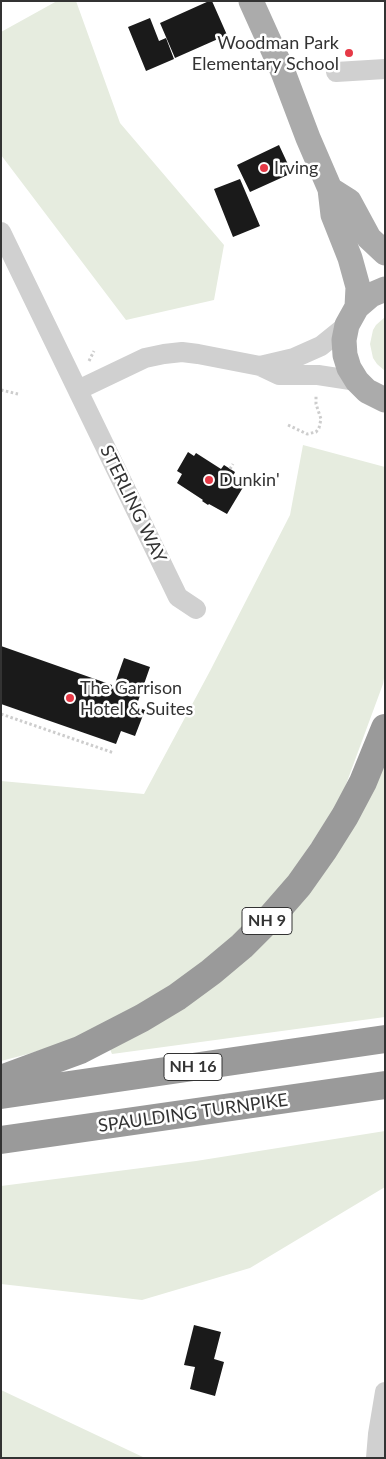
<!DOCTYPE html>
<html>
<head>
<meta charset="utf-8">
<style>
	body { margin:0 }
	#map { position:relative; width:386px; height:1459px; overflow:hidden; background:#fff; font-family:Lato,sans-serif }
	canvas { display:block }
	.frame { position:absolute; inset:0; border:2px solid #333; pointer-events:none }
</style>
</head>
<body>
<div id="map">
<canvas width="386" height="1459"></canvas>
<div class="frame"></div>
</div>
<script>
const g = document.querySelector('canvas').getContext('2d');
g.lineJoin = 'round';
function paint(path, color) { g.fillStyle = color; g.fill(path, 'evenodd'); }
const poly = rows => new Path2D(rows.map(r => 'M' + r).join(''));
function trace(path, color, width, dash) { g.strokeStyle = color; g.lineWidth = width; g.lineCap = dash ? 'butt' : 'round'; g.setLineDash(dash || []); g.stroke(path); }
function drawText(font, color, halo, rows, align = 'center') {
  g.font = font + ' Lato,sans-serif'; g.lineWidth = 5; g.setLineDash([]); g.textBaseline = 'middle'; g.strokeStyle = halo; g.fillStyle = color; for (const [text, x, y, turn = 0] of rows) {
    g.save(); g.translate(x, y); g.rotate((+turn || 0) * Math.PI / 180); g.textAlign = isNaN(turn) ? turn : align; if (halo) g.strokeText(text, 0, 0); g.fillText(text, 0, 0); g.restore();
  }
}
paint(poly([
	[57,1,76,1,120,123,224,245,214,300,126,320,1,155,1,32],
	[385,317,385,371,377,364,373,358,370,344,373,330,376,325],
	[303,445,385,467,385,672,383,684,341,798,287,880,234,939,171,989,66,1042,28,1054,1,1061,1,781,144,794,210,671,290,515],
	[385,756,385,1017,112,1054,109,1047,206,989],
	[385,1131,385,1187,250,1268,142,1300,1,1284,1,1186,196,1161],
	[1,1390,145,1458,1,1458]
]), '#e6ecdf');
paint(poly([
	[209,1,212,1,227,35,175,58,160,23],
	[150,18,159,41,166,38,174,59,146,71,128,27],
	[279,145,292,173,250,192,237,165],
	[240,179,260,226,233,237,214,189],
	[188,452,194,456,196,453,221,469,224,465,235,472,233,476,245,484,227,514,209,504,208,505,202,501,203,500,177,483,182,474,177,471],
	[1,646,112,685,111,688,113,689,124,658,150,667,136,707,145,710,135,736,121,731,116,744,1,704],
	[194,1325,221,1332,214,1359,224,1362,215,1396,190,1389,195,1367,184,1365]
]), '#1a1a1a');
trace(poly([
	[89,361,94,351],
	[1,390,18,394],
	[288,425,307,434,316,432,319,428,321,419,316,404,316,395],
	[230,469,233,464],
	[1,714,114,753]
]), '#cdcdcd', 3, [2.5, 2.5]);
trace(poly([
	[336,72,385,69],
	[1,232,178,597,196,609],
	[260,366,294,358,321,346,347,325],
	[78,390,145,358,164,354,182,352,198,354,260,366,279,375,318,375,357,381],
	[376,1458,378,1434,385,1392]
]), '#d0d0d0', 20);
trace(poly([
	[251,1,283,72,308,138,330,189,333,215,350,258,358,287,357,307],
	[330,189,349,201,369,238,385,253],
	[385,289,371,295,357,307,347,325,344,340,345,355,349,368,357,381,367,391,385,400]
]), '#ababab', 25);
trace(poly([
	[1,1079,80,1050,142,1018,177,997,211,972,242,946,272,916,299,885,323,851,345,816,363,782,385,728],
	[1,1095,385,1039],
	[1,1140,385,1085]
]), '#9a9a9a', 28);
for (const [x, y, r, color] of [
	[349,53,5,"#e63946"],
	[264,168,5,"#e63946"],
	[209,480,5,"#e63946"],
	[70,698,5,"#e63946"]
]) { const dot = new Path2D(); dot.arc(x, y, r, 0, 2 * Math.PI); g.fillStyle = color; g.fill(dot); trace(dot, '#fff', 2); }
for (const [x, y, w] of [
	[267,921,50],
	[193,1067,58]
]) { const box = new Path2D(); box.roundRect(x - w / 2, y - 13.5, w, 27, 4); g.fillStyle = '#fff'; g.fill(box); trace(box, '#333', 1); }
drawText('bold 16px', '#333', null, [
	["NH 9",267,921],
	["NH 16",193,1067]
]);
drawText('18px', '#333', '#fff', [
	["Woodman Park",339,43,"right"],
	["Elementary School",339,64,"right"],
	["Irving",274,168],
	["Dunkin'",219,480],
	["The Garrison",80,688],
	["Hotel & Suites",80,709]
], 'left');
drawText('18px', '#333', '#fff', [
	["STERLING WAY",133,504,64],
	["SPAULDING TURNPIKE",193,1113,-8]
]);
</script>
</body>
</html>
